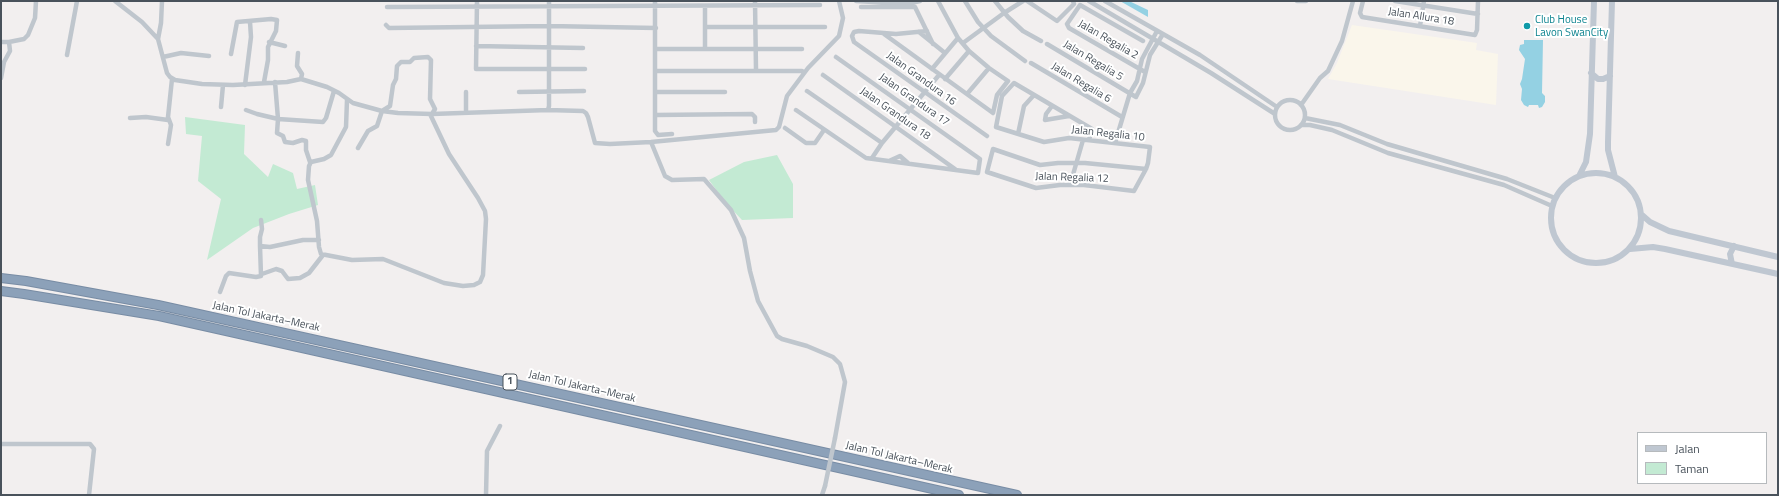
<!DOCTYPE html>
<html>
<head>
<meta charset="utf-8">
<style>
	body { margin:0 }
	#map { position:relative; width:1779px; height:496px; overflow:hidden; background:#f2efef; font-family:"Titillium Web",sans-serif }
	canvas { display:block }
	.frame { position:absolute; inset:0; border:2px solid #49525b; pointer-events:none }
	.legend { position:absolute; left:1637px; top:432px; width:130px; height:52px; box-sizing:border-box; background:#fff; border:1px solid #b6babd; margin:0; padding:5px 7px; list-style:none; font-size:12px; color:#49525b }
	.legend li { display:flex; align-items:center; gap:8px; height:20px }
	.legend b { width:20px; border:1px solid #b6babd }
</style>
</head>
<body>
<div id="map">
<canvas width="1779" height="496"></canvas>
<div class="frame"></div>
<ul class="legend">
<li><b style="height:5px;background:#bfc7d1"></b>Jalan</li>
<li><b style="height:11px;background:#c3ead3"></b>Taman</li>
</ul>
</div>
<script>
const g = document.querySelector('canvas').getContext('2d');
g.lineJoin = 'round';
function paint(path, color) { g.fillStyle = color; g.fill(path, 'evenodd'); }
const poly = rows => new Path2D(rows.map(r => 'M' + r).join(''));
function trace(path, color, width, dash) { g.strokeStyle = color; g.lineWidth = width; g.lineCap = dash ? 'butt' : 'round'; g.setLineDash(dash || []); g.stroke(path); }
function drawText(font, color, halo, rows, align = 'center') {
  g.font = font + ' "Titillium Web",sans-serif'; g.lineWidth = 4; g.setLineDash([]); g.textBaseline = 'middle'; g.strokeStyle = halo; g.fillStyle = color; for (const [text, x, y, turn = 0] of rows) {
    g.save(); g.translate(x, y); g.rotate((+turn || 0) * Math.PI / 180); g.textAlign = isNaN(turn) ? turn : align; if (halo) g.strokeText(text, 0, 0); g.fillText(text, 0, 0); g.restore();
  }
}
paint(poly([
	[1352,25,1477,43,1476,50,1498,54,1496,105,1328,79,1337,63]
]), '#faf6eb');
paint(poly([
	[185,117,245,125,244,154,268,177,273,164,293,173,297,189,315,185,318,205,289,214,253,228,207,260,221,199,198,181,202,136,186,134],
	[777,155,793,184,793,218,742,220,725,202,709,180,744,162]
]), '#c3ead3');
paint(poly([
	[1120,1,1129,1,1148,10,1148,17],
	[1524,40,1543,40,1542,93,1545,96,1545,102,1542,107,1539,108,1538,105,1529,105,1528,107,1524,105,1521,100,1522,89,1520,84,1522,79,1525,59,1519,50,1520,45,1524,44]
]), '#94d1e3');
const highway = poly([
	[1,278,26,281,158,305,1017,495],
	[1,291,24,294,159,316,959,495]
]);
trace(highway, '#788ca4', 10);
trace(poly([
	[115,1,142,22,158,39,167,73,170,77,175,80,202,84,233,85,287,82,301,79,327,87,339,93,353,103,382,111,398,113,432,114,548,110,583,111,586,113,588,117,595,143,610,144,651,142,776,130,779,127,787,96,808,68,839,36,843,18,839,1],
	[477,1,476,69,585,69],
	[655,1,655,131,658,135,672,134],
	[755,1,756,70],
	[856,1,907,4,920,1],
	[965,1,978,22,991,36,1025,61],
	[995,1,1008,17,1023,31,1041,41],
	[1027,1,1057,21,1074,4,1073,1],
	[1089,1,1211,73,1275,114],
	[1105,1,1200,55,1277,107],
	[1297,1,1306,1],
	[1363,1,1360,13,1362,17,1475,35,1477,30,1478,1],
	[1395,1,1478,14],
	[705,6,705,49],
	[387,7,820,5],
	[861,7,915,7,933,44],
	[386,25,389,28,549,26,656,28],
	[1420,26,1424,1],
	[705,27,825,27],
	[927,31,896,34,859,31,854,32,852,36,854,42,987,136],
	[919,32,945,53],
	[884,34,993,113,997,95,1008,81,989,68,969,51,958,38,938,1],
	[158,39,161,23,162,1],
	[1143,41,1080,5,1067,24,1069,28,1145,72],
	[1,42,9,42,24,39,28,35,35,18,36,1],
	[269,42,285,46],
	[963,43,1004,13,1023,1],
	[1047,44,1136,97,1143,83,1150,55,1163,34],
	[476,46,583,48],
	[655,49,802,49],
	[298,53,297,66,302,74,301,79],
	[231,54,237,22,271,19,277,20,276,31,268,47,268,60,264,82],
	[67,55,77,1],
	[163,57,181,53,209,56],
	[1031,63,1122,117],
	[932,69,958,38],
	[656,71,802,71],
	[823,75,955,169],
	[1,78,4,62,10,51,9,42],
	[945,79,969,51],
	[275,82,278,119,277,133,283,136,285,142,293,143,302,140,306,141,306,150,310,162],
	[245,85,251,37,250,22],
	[807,91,882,143],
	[519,92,584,91],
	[656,92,725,92],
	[967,94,989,68],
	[347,100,346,127,331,155,324,159,311,162,309,166,308,180,317,221,319,247,321,254,352,260,383,259,444,283,463,286,474,285,480,282,483,275,486,219,485,211,478,198,449,154,430,114],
	'1275 115a15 15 0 1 1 30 0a15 15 0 1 1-30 0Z',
	[1301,105,1320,78,1328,71,1342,41,1353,1],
	[1052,106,1046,114,1045,120,1069,116],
	[221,107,223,85],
	[246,110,257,114,278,119,323,122,326,118,334,91],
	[548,110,549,106,549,1],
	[796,110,866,158,978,173,980,159,836,57],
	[466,113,466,92],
	[655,115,752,114,755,117,755,122],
	[130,118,146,117,168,120],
	[1305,118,1340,125,1387,144,1507,179,1555,198],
	[1301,125,1310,125,1332,130,1388,153,1504,185,1552,206],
	[785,128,806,143,815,143,824,130],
	[1018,134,1024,106,1034,95],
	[1089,140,1092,129,1014,83,1002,96,996,127,1044,142,1069,138,1150,147,1148,163,1146,169,1134,191,1084,185,1060,185,1036,188,987,172,993,149,1040,165,1058,163,1085,163,1146,169],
	[651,142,665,176,672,180,704,179,731,210,744,238,750,271,758,301,777,336,782,339,807,346,833,357,840,364,845,382,835,438],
	[1115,143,1130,93,1137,81,1142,59,1157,31],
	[168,144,171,125,168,117,172,79],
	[358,148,368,131,377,126,382,111,390,106,393,85,396,79,397,66,401,62,410,62,414,58,428,57,431,60,430,99,435,109,432,114],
	[872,158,882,143,939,75],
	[889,161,900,156,908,163],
	[1070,185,1083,140],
	[260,246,260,237,262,229,261,220],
	[262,274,276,269,282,271,288,279,300,278,309,273,323,255],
	[220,292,226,276,229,273,256,277,261,276,260,246,270,247,303,240,319,240],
	[1,444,90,444,94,449,89,495],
	[486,495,487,451,500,426],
	[822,495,825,486]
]), '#bfc6cd', 4.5);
trace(poly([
	[1612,1,1608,142,1608,150,1615,177],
	[1591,73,1598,79,1603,79,1610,76],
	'1551 218a45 45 0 1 1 90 0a45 45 0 1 1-90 0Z',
	[1579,176,1586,162,1590,134,1594,1],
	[1642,215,1650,222,1669,231,1778,257],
	[1630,249,1653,247,1665,249,1778,274],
	[1732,264,1730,254,1734,246]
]), '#bfc7d1', 6);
trace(highway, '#8ca1b9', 8);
trace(poly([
	[825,486,835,438]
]), '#bfc6cd', 4.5);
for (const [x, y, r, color] of [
	[1527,26,4,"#0f9aa8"]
]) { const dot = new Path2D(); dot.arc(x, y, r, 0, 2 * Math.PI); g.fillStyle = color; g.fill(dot); trace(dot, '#fff', 1.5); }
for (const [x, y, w] of [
	[510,382,14]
]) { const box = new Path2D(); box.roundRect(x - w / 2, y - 8, w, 16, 3); g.fillStyle = '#fff'; g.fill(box); trace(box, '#49525b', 1); }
drawText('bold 10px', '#49525b', null, [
	["1",510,382]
]);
drawText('11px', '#49525b', '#fff', [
	["Jalan Allura 18",1421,17,9],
	["Jalan Regalia 2",1108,40,30],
	["Jalan Regalia 5",1093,61,31],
	["Jalan Grandura 16",921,79,36],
	["Jalan Regalia 6",1081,83,31],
	["Jalan Grandura 17",914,100,35],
	["Jalan Grandura 18",895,114,35],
	["Jalan Regalia 10",1108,134,6],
	["Jalan Regalia 12",1072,178,2],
	["Jalan Tol Jakarta–Merak",266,317,12],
	["Jalan Tol Jakarta–Merak",582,387,13],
	["Jalan Tol Jakarta–Merak",899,458,13]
]);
drawText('11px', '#0d838f', '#fff', [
	["Club House",1535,20],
	["Lavon SwanCity",1535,33]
], 'left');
</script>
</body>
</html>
